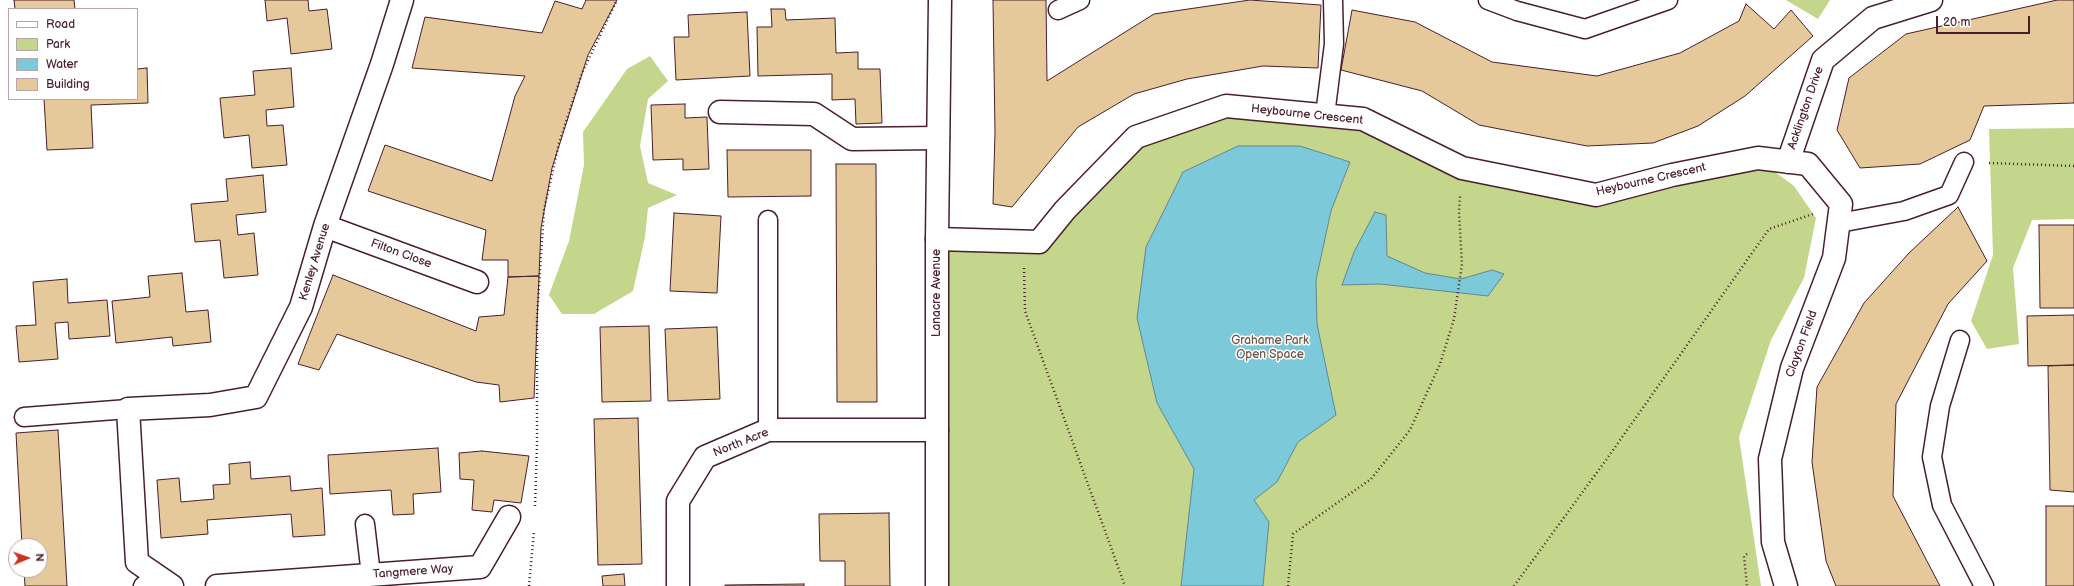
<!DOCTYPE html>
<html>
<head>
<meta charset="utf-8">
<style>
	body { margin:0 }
	#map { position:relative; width:2074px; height:586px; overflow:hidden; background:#fff; font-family:"Balsamiq Sans",sans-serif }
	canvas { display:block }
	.legend { position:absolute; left:8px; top:8px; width:130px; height:92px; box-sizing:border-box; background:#fff; border:1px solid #b7a5aa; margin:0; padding:5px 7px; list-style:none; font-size:12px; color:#4a1f2b }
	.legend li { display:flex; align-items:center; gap:8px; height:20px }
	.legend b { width:20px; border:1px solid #b7a5aa }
	.north { position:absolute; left:8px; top:538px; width:40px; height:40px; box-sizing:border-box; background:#fff; border:1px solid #b7a5aa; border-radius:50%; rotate:88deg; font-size:11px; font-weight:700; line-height:16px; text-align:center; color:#4a1f2b }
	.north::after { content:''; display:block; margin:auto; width:14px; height:18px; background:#c8321e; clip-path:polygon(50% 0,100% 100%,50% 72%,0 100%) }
	.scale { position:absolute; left:1936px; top:16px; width:94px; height:18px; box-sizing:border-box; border:2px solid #4a1f2b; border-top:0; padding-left:5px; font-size:12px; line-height:14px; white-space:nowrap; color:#4a1f2b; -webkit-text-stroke:3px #fff; paint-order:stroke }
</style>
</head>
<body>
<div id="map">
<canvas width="2074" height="586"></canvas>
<ul class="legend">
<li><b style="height:5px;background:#fff"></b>Road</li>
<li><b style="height:11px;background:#c3d68b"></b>Park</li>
<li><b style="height:11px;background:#7bc9d9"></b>Water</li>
<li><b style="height:11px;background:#e6c99a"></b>Building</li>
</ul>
<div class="north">N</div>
<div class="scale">20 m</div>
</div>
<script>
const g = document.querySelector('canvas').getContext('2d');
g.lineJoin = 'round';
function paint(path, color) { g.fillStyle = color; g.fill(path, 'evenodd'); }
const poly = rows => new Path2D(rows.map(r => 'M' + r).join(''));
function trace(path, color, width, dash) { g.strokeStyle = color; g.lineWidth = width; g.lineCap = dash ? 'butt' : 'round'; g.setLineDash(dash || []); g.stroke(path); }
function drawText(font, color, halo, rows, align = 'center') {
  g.font = font + ' "Balsamiq Sans",sans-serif'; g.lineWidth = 3; g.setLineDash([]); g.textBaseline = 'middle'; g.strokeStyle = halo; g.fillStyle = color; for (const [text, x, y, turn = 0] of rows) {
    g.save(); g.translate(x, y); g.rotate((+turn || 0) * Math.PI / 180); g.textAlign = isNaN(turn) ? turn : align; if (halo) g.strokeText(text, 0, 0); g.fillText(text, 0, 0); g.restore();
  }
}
paint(poly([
	[1786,0,1830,0,1818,19],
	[650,56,668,81,648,99,640,146,648,183,677,195,648,208,645,237,633,291,594,314,562,314,549,295,569,241,584,165,583,132,627,69],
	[1226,104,1361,120,1461,167,1598,197,1756,158,1794,186,1816,218,1804,278,1771,340,1739,437,1761,586,937,586,938,242,1023,242,1132,143],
	[2074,128,2074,219,2032,220,2013,268,2019,344,1987,349,1971,321,1993,255,1989,129]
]), '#c3d68b');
const water = poly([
	[1238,146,1300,146,1350,162,1331,211,1316,280,1317,324,1336,415,1298,442,1277,482,1254,500,1269,522,1263,586,1181,586,1194,469,1157,403,1137,318,1146,247,1183,172,1238,146],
	[1375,212,1386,215,1387,256,1425,273,1461,279,1492,270,1504,274,1488,296,1380,284,1342,285,1354,252,1375,212]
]);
paint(water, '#7bc9d9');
trace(water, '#678593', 1);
const building = poly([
	[14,0,74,0,75,9,15,9,14,0],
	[265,0,308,0,309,11,327,9,332,49,291,54,287,18,267,21,265,0],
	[586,0,617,0,588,55,552,168,541,228,539,276,508,277,508,260,482,260,486,230,368,191,385,145,492,181,515,96,525,76,412,68,425,17,542,33,555,1,582,9,586,0],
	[993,0,1046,0,1047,81,1154,14,1250,0,1321,5,1318,68,1263,66,1187,79,1134,94,1078,127,1012,207,993,204,995,132,993,0],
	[2057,0,2074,0,2074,103,1984,106,1970,140,1920,164,1860,168,1837,130,1849,78,1906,34,2057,0],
	[1746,4,1774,29,1791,10,1813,36,1745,96,1698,126,1653,143,1587,146,1479,125,1422,91,1341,70,1352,10,1415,22,1492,62,1597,76,1680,53,1739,21,1746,4],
	[771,9,785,9,786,20,835,18,836,53,858,52,858,69,880,69,882,123,856,124,855,99,832,100,832,74,758,76,757,27,772,27,771,9],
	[747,12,750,76,676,80,674,37,689,37,688,15,747,12],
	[147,68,148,103,91,105,93,148,47,150,44,99,137,99,137,69,147,68],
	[291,68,294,107,266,110,267,126,283,125,287,165,252,168,249,135,224,138,220,98,255,95,253,71,291,68],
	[685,104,685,118,707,117,709,169,683,170,683,159,653,160,651,105,685,104],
	[727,150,811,150,811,196,728,197,727,150],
	[836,164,876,164,877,402,837,402,836,164],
	[263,175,266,212,236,215,238,235,254,233,258,275,224,278,220,240,195,242,191,204,228,201,226,179,263,175],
	[1958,207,1987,261,1948,304,1896,404,1893,496,1940,586,1836,586,1826,561,1812,462,1817,387,1864,303,1909,253,1958,207],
	[674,213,721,216,717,293,670,291,674,213],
	[2039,225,2074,225,2074,308,2040,308,2039,225],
	[182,273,186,312,208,310,211,342,173,346,172,337,116,343,112,301,150,297,148,276,182,273],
	[333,275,476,331,479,317,504,315,508,277,539,276,534,398,500,402,499,385,476,382,337,334,319,370,298,364,333,275],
	[67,279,68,303,107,300,110,336,69,339,68,322,55,323,58,359,19,362,16,326,36,325,33,282,67,279],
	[2074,315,2074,365,2028,366,2027,316,2074,315],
	[649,326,651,401,602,402,600,327,649,326],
	[717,327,720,399,668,401,665,329,717,327],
	[2074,365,2074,492,2050,490,2048,366,2074,365],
	[638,418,642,564,598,565,594,419,638,418],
	[58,430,67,586,25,586,24,570,40,570,40,546,22,546,16,433,58,430],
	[438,448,441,492,413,494,414,514,393,515,391,490,330,494,328,455,438,448],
	[482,451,529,456,521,503,494,500,492,512,472,510,474,480,460,479,459,453,482,451],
	[250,462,251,479,290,476,291,491,322,488,325,535,293,537,291,514,207,520,208,534,161,538,157,480,179,478,181,502,214,499,213,485,230,484,229,464,250,462],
	[2046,506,2074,506,2074,586,2046,586,2046,506],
	[889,513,890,586,845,586,845,561,820,561,819,514,889,513],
	[624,574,625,586,603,586,602,576,624,574],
	[804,584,804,586,725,586,725,585,804,584]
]);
paint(building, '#e6c99a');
trace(building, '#4a1f2b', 1);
const lane = poly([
	[1488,0,1517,11,1585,29,1668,0],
	[1058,10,1080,0],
	[1325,115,1334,44,1333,0],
	[1839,223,1904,211,1949,195,1964,162],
	[1960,340,1940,406,1932,457,1942,505,1984,586],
	[24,417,128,409],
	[768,430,768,220],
	[365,524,371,575],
	[143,586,157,576]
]);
const street = poly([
	[720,112,814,114,852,139,938,138],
	[1788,162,1823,60,1873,18,1931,0],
	[325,226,477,282],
	[937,239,1039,242,1065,210,1136,137,1226,106,1363,119,1462,168,1596,195,1672,175,1758,158,1808,164,1841,204,1834,258,1792,368,1770,459,1773,542,1786,586],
	[172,586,137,562,128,409,210,405,256,397,301,307,325,226,382,64,402,0],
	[217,586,480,567,509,517],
	[678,586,678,501,705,457,768,430,937,430]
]);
const secondary = poly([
	[937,586,937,239,940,0]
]);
trace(lane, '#4a1f2b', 21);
trace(street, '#4a1f2b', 25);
trace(secondary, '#4a1f2b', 25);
trace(poly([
	[1989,163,2074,166],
	[1024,268,1025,311,1125,586],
	[535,506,537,445,537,317,544,210,559,143,582,73,617,0],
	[1747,554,1744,556,1747,586],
	[529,586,534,531],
	[1288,586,1293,534,1371,479,1410,430,1440,364,1454,319,1462,264,1459,212,1460,196],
	[1514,586,1606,460,1769,229,1813,214]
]), '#4a1f2b', 2.5, [1, 3]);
trace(lane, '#fff', 18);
trace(street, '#fff', 22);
trace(secondary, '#fff', 22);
drawText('12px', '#4a1f2b', '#fff', [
	["Acklington Drive",1806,108,-71],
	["Heybourne Crescent",1307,115,6],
	["Heybourne Crescent",1651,180,-13],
	["Filton Close",401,254,20],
	["Kenley Avenue",315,262,-73],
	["Lanacre Avenue",937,293,-90],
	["Clayton Field",1802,344,-70],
	["North Acre",741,443,-22],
	["Tangmere Way",413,572,-4]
]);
drawText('12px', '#6e5648', '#fff', [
	["Grahame Park",1270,341],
	["Open Space",1270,355]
]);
</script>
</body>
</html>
